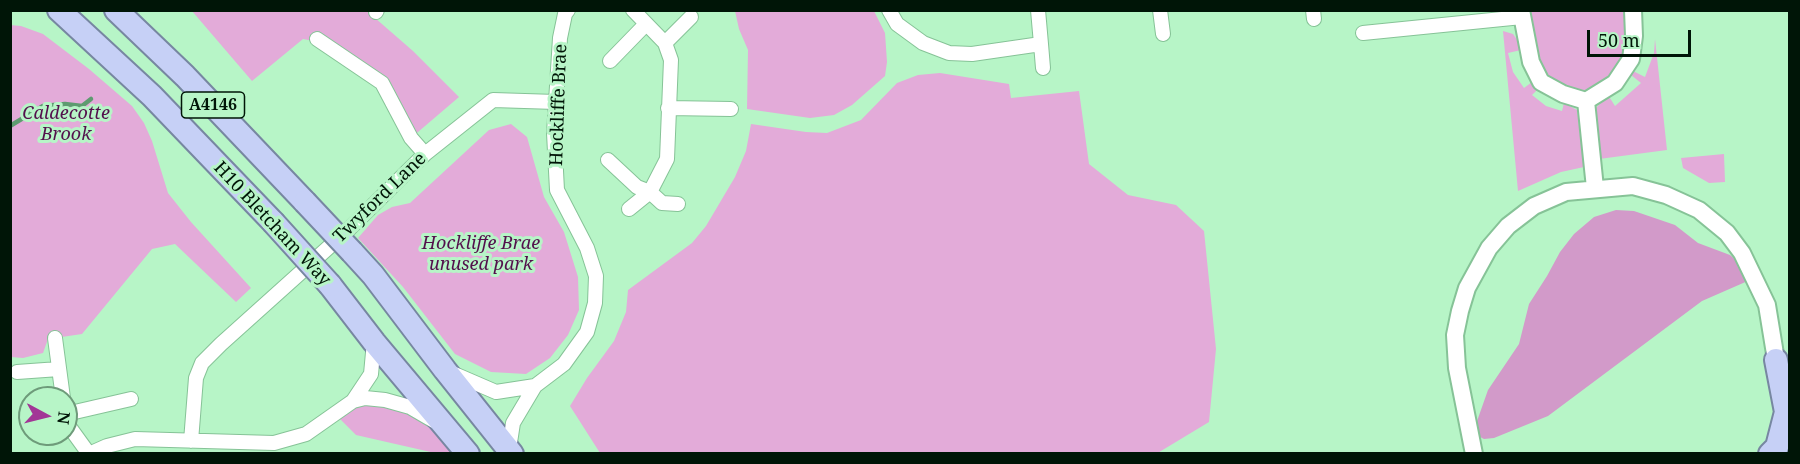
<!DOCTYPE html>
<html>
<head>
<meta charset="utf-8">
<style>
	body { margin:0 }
	#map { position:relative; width:1800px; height:464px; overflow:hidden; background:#b7f5c7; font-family:"Noto Serif",serif }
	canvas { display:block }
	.frame { position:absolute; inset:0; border:12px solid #001507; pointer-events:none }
	.north { position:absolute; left:18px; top:386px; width:60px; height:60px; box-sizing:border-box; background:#b7f5c7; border:2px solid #6e9b7a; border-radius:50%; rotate:97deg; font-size:16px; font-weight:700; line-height:24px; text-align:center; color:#001507 }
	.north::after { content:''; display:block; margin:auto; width:21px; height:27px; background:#a23696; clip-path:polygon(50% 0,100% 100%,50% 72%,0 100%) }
	.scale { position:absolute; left:1587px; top:30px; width:104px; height:27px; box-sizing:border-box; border:3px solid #001507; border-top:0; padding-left:8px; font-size:18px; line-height:21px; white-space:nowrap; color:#001507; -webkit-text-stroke:4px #b7f5c7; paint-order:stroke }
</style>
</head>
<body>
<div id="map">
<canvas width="1800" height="464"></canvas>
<div class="frame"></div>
<div class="north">N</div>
<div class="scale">50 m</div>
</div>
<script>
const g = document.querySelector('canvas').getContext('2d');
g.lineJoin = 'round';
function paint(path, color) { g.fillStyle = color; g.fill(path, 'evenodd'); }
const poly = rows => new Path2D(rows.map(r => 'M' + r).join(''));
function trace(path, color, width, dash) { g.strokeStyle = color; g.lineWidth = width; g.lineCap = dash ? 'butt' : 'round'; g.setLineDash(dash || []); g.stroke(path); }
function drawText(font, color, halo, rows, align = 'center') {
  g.font = font + ' "Noto Serif",serif'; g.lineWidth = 6; g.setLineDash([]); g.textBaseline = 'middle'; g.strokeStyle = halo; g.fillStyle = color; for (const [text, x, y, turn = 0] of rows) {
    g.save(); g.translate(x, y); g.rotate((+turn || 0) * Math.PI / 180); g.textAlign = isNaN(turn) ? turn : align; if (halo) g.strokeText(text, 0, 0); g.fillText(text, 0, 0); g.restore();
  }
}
paint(poly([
	[192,11,367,11,413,51,459,97,411,138,382,83,314,41,303,39,252,81],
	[735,11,874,11,885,33,887,62,885,76,852,105,834,115,810,118,747,109,748,50,739,29],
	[1528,11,1624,11,1625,44,1623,57,1611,77,1591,89,1578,91,1551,82,1540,68],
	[10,25,21,26,43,34,89,69,132,106,144,123,152,141,168,193,191,222,251,288,236,302,175,244,152,249,82,334,48,339,43,353,23,358,11,357],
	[1503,31,1513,34,1518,41,1521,50,1508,53,1513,72,1524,88,1532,82,1538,89,1532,95,1546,106,1562,111,1564,103,1577,110,1584,167,1561,172,1518,191],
	[1655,39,1667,150,1599,159,1593,118,1596,108,1608,95,1615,106,1641,83,1631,75,1633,71,1645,77,1654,53],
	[940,73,1009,84,1011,98,1079,91,1089,164,1128,195,1176,205,1204,231,1216,349,1209,422,1156,454,600,453,570,406,587,378,614,341,626,312,628,290,692,243,706,226,735,177,746,151,751,124,806,132,827,133,861,120,897,83,918,75],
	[511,124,527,137,544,197,564,232,578,277,579,310,568,335,550,358,526,374,491,372,455,354,403,287,358,238,378,215,392,207,410,203,489,130],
	[1724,154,1725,182,1709,183,1683,168,1681,158],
	[383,403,425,418,462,453,435,453,356,435,338,417,350,408,365,404]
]), '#e3abd9');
paint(poly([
	[1616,210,1634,211,1675,225,1698,243,1730,255,1737,261,1750,280,1702,301,1548,416,1494,438,1484,439,1480,437,1476,424,1488,390,1519,344,1529,304,1547,276,1560,252,1574,234,1594,217]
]), '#d29ac9');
trace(poly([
	[10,126,43,106,65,104,82,106,91,99]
]), '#5e9b70', 4.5);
const minor = poly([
	[889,10,897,24,923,43,949,53,972,54,1041,44,1038,10],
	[1160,10,1163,34],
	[1313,10,1314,19],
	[376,12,377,10],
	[1363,33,1522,17],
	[317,39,382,83,411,138,425,154],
	[665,43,691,17],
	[1041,44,1043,68],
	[610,61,645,25],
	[668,108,731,109],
	[608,160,637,187,650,192,662,203,678,204],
	[629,209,650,192,667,159,671,60,665,43,633,10],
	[55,338,63,398],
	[17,372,59,369],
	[452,373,496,392,535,386],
	[353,401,365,398,385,400,410,407,434,421],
	[66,414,131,399],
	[66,414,68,425,89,454],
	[191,441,196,378,202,363,221,344,349,229,425,154,493,100,556,102],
	[509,449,513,423,535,386,564,364,587,332,595,303,596,276,587,248,557,190,554,133,556,102,560,38,565,14,568,10],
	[89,454,107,446,135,439,274,443,306,434,353,401,371,374,374,342]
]);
const tertiary = poly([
	[1521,10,1531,62,1541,82,1563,94,1586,101,1615,83,1631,59,1634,36,1633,10],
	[1586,101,1595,188],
	[1474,454,1457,368,1455,335,1460,311,1467,288,1489,248,1508,226,1534,206,1566,192,1633,186,1666,195,1699,210,1727,233,1742,253,1767,305,1776,360]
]);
const trunk = poly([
	[59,10,152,96,273,222],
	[116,10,185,76,305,202],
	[352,252,373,275,445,370,512,454],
	[330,285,374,342,468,454],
	[1776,360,1786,412,1790,419],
	[1770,454,1777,447,1786,412]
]);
trace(minor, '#86c397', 16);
trace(tertiary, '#86c397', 20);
trace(trunk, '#7787a1', 26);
trace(minor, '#fff', 14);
trace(tertiary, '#fff', 16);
trace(trunk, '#c6d0f6', 22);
const trunkBridge = poly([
	[305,202,352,252],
	[273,222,330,285]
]);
trace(trunkBridge, '#7787a1', 26, []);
trace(trunkBridge, '#c6d0f6', 22);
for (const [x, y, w] of [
	[213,105,63]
]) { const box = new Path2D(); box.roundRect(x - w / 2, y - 13, w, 26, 4.5); g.fillStyle = '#b7f5c7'; g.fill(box); trace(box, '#001507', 1.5); }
drawText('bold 16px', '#001507', null, [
	["A4146",213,105]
]);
drawText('18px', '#001507', '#b7f5c7', [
	["Hockliffe Brae",559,105,-88],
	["Twyford Lane",380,198,-44],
	["H10 Bletcham Way",272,224,47]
]);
drawText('italic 18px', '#53104c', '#b7f5c7', [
	["Caldecotte",66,114],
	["Brook",66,135],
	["Hockliffe Brae",481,244],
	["unused park",481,265]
]);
</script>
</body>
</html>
